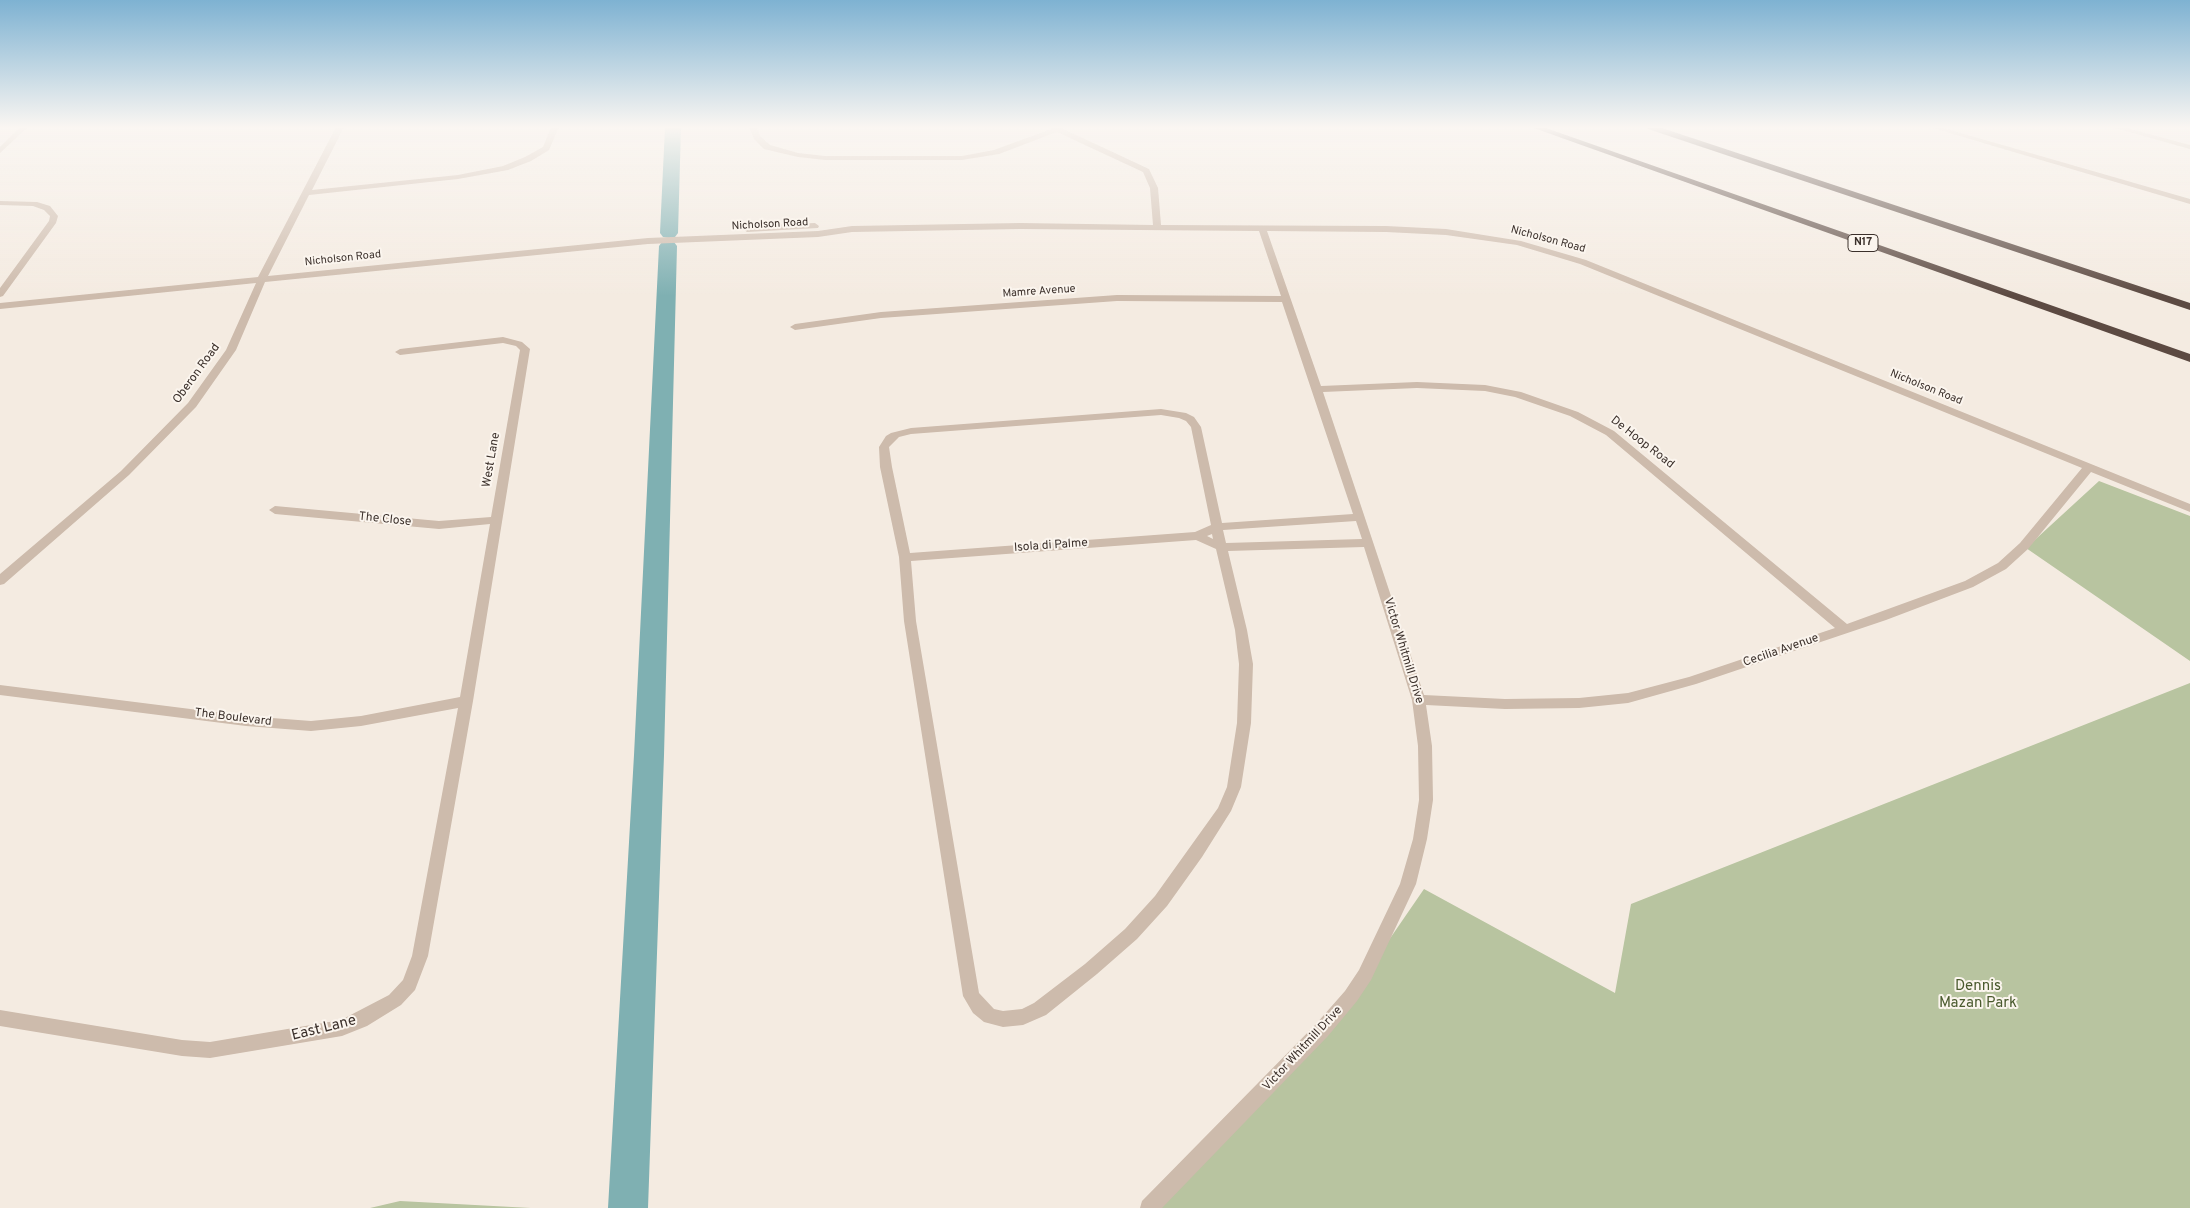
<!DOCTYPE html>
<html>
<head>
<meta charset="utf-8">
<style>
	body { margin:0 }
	canvas { display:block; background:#f4ebe1 }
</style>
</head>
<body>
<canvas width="2190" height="1208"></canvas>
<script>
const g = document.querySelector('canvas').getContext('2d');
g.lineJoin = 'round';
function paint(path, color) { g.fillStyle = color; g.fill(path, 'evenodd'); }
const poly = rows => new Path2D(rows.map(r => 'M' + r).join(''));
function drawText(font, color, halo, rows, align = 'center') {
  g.font = font + ' Overpass,sans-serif'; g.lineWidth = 4; g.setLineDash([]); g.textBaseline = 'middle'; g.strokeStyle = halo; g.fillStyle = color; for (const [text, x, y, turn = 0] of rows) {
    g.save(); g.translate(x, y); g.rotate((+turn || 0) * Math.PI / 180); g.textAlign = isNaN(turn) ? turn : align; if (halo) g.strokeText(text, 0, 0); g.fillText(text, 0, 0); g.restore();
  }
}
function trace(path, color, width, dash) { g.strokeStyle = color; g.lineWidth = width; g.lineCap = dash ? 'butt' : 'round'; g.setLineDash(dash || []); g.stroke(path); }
paint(poly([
	[2099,481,2190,516,2190,661,2026,548],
	[2190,683,2190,1208,1149,1208,1358,985,1424,889,1615,993,1631,904],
	[400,1201,531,1208,370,1208]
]), '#b8c4a0');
paint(poly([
	[665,127,681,127,678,233,675,237,669,238,663,237,660,233,665,127],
	[668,241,674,242,677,246,664,755,648,1208,608,1208,634,755,659,246,662,242,668,241]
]), '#7fb0b2');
paint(poly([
	[20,127,28,127,0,153,0,147,20,127],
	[336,127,344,127,312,190,458,175,503,166,525,157,543,147,551,127,559,127,549,150,531,161,508,170,458,179,309,195,268,276,648,238,818,231,852,226,1020,223,1153,225,1150,188,1143,172,1057,132,999,154,962,160,825,160,798,157,764,149,754,139,749,127,757,127,760,136,770,145,798,153,825,156,962,156,994,150,1051,129,1049,127,1059,127,1149,169,1158,188,1161,225,1386,226,1446,229,1521,241,1586,260,2190,504,2190,512,2091,472,2028,549,2006,569,1973,587,1886,620,1696,684,1628,703,1579,708,1505,709,1426,705,1432,746,1433,800,1427,839,1416,884,1371,980,1357,1001,1328,1036,1162,1208,1140,1208,1142,1201,1316,1024,1345,991,1359,970,1400,884,1413,839,1419,800,1418,746,1412,700,1364,547,1228,551,1247,630,1253,664,1251,723,1241,787,1231,811,1202,857,1167,906,1137,939,1097,974,1046,1015,1023,1025,1003,1027,984,1022,973,1013,963,996,904,621,899,557,880,467,879,447,886,436,891,433,911,428,1161,409,1186,413,1194,417,1201,427,1222,523,1353,514,1282,302,1117,301,881,318,795,330,790,327,795,324,881,312,1117,295,1281,296,1259,231,1020,229,852,232,818,237,648,244,265,282,236,350,196,407,129,475,4,584,0,585,0,574,121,471,188,403,226,350,256,283,0,309,0,303,258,277,336,127],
	[1267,231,1386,232,1446,235,1517,245,1580,264,2082,468,2020,543,1998,563,1965,581,1847,624,1614,431,1578,412,1521,392,1485,385,1417,382,1321,386,1267,231],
	[1417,388,1485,391,1515,397,1570,416,1606,435,1835,628,1689,677,1628,693,1579,698,1505,699,1424,695,1323,392,1417,388],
	[1161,415,1179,418,1186,421,1191,427,1211,525,1195,532,910,553,892,467,889,447,899,437,911,434,1161,415],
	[1356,521,1362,539,1226,543,1223,530,1356,521],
	[1212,534,1213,539,1207,536,1212,534],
	[1196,540,1216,549,1235,630,1239,664,1237,723,1227,787,1218,808,1155,896,1125,929,1085,964,1034,1003,1022,1009,1003,1011,994,1009,979,993,916,621,911,561,1196,540],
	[1929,127,1940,127,2190,199,2190,204,1929,127],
	[2111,127,2123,127,2190,145,2190,149,2111,127],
	[0,201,37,202,50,206,58,216,56,223,3,296,0,297,0,288,49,221,50,216,44,210,33,206,0,205,0,201],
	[815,223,819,226,818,228,747,232,743,229,747,226,815,223],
	[503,337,522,342,530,349,473,701,428,956,415,990,401,1005,367,1026,342,1036,210,1058,182,1056,0,1026,0,1010,182,1040,210,1042,341,1020,389,995,403,980,412,956,458,708,361,726,311,731,246,726,0,695,0,685,246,716,311,721,361,716,460,697,490,524,439,529,275,514,269,510,275,506,439,521,491,517,520,350,516,346,503,343,400,355,395,352,400,349,503,337]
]), '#cdbbac');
paint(poly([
	[1531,127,1543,127,2190,354,2190,362,1531,127],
	[1647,127,1659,127,2190,303,2190,310,1648,129,1647,127]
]), '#5c4a42');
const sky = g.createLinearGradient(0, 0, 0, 296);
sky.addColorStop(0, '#7eb2d2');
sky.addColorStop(0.43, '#faf6f2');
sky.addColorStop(1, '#faf6f200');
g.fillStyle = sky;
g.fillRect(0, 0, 2190, 296);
drawText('11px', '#3b302b', '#fbf5ee', [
	["Nicholson Road",770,225,-3],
	["Nicholson Road",1548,240,15],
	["Nicholson Road",343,259,-6],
	["Mamre Avenue",1039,292,-4],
	["Nicholson Road",1926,388,22]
]);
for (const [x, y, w] of [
	[1863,243,30]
]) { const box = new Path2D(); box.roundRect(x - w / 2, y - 8.5, w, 17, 4); g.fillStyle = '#fbf5ee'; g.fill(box); trace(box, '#3b302b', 1); }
drawText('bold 11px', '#3b302b', null, [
	["N17",1863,243]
]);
drawText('12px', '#3b302b', '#fbf5ee', [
	["Oberon Road",197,374,-54],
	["De Hoop Road",1642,443,38],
	["West Lane",492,460,-80],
	["The Close",385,520,6],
	["Isola di Palme",1051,546,-4],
	["Victor Whitmill Drive",1403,651,73],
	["Cecilia Avenue",1781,651,-19],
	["The Boulevard",233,718,7],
	["Victor Whitmill Drive",1303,1049,-47]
]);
drawText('15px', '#4a5a2e', '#fbf5ee', [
	["Dennis",1978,987],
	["Mazan Park",1978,1004]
]);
drawText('15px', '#3b302b', '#fbf5ee', [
	["East Lane",324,1029,-14]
]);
</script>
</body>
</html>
